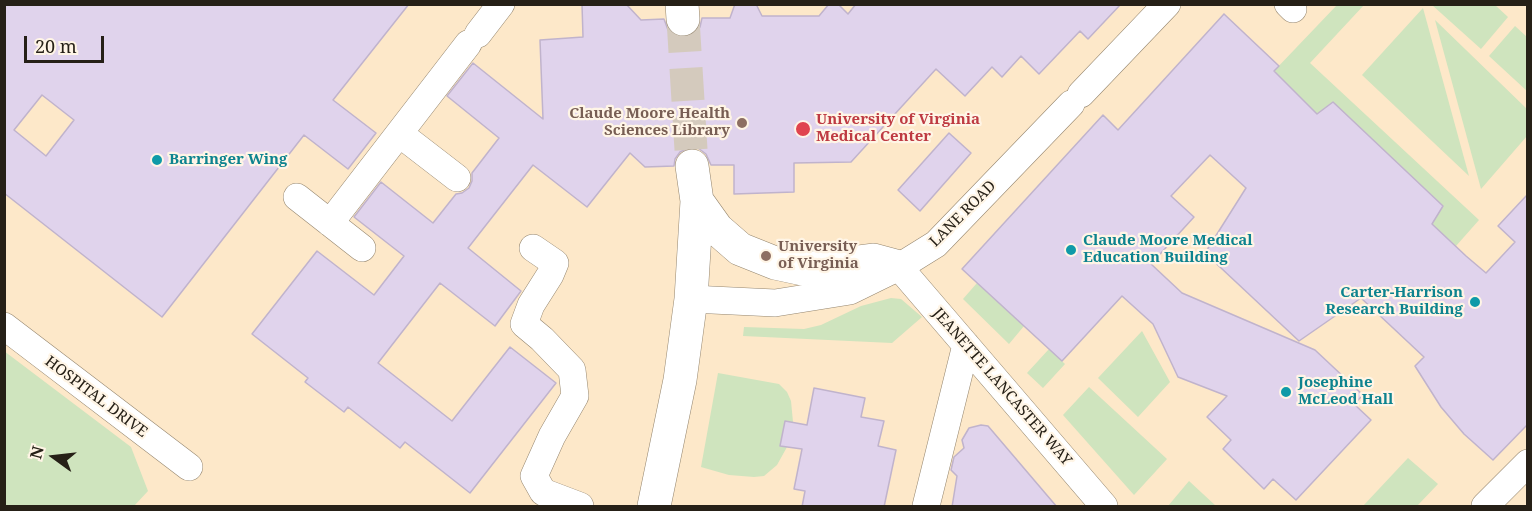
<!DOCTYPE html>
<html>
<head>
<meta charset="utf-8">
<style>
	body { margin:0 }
	#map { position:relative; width:1532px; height:511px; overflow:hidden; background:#fff5e6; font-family:"Noto Serif",serif }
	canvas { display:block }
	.frame { position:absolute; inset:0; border:6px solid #262017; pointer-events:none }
	.north { position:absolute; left:24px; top:427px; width:60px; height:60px; -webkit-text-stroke:4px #fff5e6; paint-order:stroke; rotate:285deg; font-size:16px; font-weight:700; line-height:24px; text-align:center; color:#262017 }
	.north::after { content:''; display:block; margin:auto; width:21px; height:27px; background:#262017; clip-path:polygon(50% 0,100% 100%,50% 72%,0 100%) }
	.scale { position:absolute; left:24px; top:36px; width:80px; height:27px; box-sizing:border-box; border:3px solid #262017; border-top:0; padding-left:8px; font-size:18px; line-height:21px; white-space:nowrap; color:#262017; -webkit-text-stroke:4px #fff5e6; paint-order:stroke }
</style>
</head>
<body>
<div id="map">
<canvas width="1532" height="511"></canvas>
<div class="frame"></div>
<div class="north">N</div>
<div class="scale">20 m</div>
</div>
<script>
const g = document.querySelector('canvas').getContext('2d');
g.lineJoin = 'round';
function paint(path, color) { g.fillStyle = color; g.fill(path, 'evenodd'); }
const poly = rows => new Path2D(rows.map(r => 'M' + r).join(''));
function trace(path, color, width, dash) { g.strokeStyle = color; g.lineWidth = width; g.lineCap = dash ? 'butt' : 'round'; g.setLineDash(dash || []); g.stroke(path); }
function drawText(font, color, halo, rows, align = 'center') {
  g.font = font + ' "Noto Serif",serif'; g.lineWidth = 4.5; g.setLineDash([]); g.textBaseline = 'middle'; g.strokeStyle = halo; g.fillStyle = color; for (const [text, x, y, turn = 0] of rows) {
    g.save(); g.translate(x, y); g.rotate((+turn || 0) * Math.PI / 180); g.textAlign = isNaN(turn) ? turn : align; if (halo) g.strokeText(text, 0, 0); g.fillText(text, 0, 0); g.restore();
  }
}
paint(poly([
	[4,5,1527,5,1527,506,5,506]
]), '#fde8c9');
paint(poly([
	[1337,5,1364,5,1310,63,1479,220,1456,246,1432,224,1333,102,1317,114,1274,71],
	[1432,5,1495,5,1508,17,1481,49],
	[1423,8,1469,176,1362,75],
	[1435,20,1527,109,1527,136,1481,189],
	[1515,26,1527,37,1527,91,1489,56],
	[977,283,1024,326,1009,344,963,299],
	[891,298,901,299,922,317,892,343,743,336,744,327,804,329,821,325,861,306],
	[1142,331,1170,382,1138,417,1098,378],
	[1049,349,1065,364,1043,388,1027,373],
	[4,351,131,447,148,491,134,506,5,506],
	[718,373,779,384,787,392,791,401,793,422,787,447,777,465,764,476,754,477,729,475,701,467],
	[1089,387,1167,459,1134,495,1063,415],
	[1408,458,1438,484,1417,506,1363,506],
	[1189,481,1216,506,1168,506]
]), '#cfe4be');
const building = poly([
	[4,4,409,4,333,100,376,133,348,169,304,135,162,317,4,193,4,4],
	[42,95,74,120,46,156,14,130,42,95],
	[582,4,626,4,641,20,664,19,668,30,674,36,684,38,694,34,700,27,702,18,730,18,735,4,756,4,762,16,819,16,829,4,838,4,848,14,856,4,1121,4,1088,39,1080,31,1039,74,1021,56,1002,77,992,67,965,96,936,69,851,162,794,163,794,192,734,194,734,165,711,165,706,154,698,148,690,147,680,152,675,159,674,166,645,167,630,153,587,207,533,165,468,248,521,291,495,326,440,283,378,363,452,421,510,347,556,383,470,493,405,442,400,448,348,407,344,412,305,382,308,378,252,334,317,251,374,295,404,256,354,217,381,182,433,223,456,194,462,193,469,188,472,181,472,173,499,138,447,96,473,63,543,119,540,40,583,37,582,4],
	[1224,14,1279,66,1274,71,1317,114,1333,102,1443,206,1432,224,1466,256,1486,273,1515,242,1498,226,1527,195,1527,425,1493,460,1464,434,1441,407,1415,366,1424,357,1361,298,1299,341,1205,253,1246,188,1210,155,1171,196,1194,217,1151,264,1182,293,1315,350,1363,395,1354,404,1371,420,1296,500,1273,479,1264,489,1223,449,1231,440,1207,417,1227,396,1178,377,1153,324,1122,296,1062,361,962,269,1103,115,1118,130,1224,14],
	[949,133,971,153,920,211,898,190,949,133],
	[814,388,865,398,861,417,884,421,878,446,896,450,884,507,802,507,805,491,794,489,802,449,780,446,785,421,807,425,814,388],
	[981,425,988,426,1057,507,952,507,957,476,951,470,954,457,964,448,962,440,969,428,981,425]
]);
paint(building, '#e0d3ec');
trace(building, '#c0b3cc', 1.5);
trace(poly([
	[683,19,692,166]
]), '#d4cabd', 33, [33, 16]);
const minor = poly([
	[1288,4,1293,9],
	[478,34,501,4],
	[1081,94,1167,4],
	[400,134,457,178],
	[297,197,362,248],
	[330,223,468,44],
	[533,248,555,263,550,275,531,305,524,324,542,339,572,370,575,396,552,436,534,476,543,492,580,506],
	[899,267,1104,506],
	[691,299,775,303,850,291,899,267,936,244,1071,104],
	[4,326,189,467],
	[926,506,966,345],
	[1485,506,1528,463]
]);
const major = poly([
	[682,4,683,19],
	[697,201,717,229,740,249,775,263,803,269,873,260,899,267],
	[654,506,680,380,691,299,697,201,692,166]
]);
trace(minor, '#95866f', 28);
trace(major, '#95866f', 34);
trace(minor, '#fff', 27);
trace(major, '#fff', 33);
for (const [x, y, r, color] of [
	[742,123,6,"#8d6e63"],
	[803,129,8,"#e0444e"],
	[157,160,6,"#0f9aa8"],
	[1071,250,6,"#0f9aa8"],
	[766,256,6,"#8d6e63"],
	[1475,302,6,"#0f9aa8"],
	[1286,392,6,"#0f9aa8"]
]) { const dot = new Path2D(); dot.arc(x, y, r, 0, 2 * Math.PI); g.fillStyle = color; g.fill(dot); trace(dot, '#fff5e6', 2); }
drawText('bold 15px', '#785e54', '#fff5e6', [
	["Claude Moore Health",730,114],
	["Sciences Library",730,131],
	["University",778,247,"left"],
	["of Virginia",778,264,"left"]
], 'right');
drawText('bold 15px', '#be3a42', '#fff5e6', [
	["University of Virginia",816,120],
	["Medical Center",816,137]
], 'left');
drawText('bold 15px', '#0d838f', '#fff5e6', [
	["Barringer Wing",169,160],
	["Claude Moore Medical",1083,241],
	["Education Building",1083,258],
	["Carter-Harrison",1463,293,"right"],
	["Research Building",1463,310,"right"],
	["Josephine",1298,383],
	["McLeod Hall",1298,400]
], 'left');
drawText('15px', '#262017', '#fff5e6', [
	["LANE ROAD",963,214,-45],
	["JEANETTE LANCASTER WAY",1002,387,49],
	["HOSPITAL DRIVE",96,397,37]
]);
</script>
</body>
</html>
